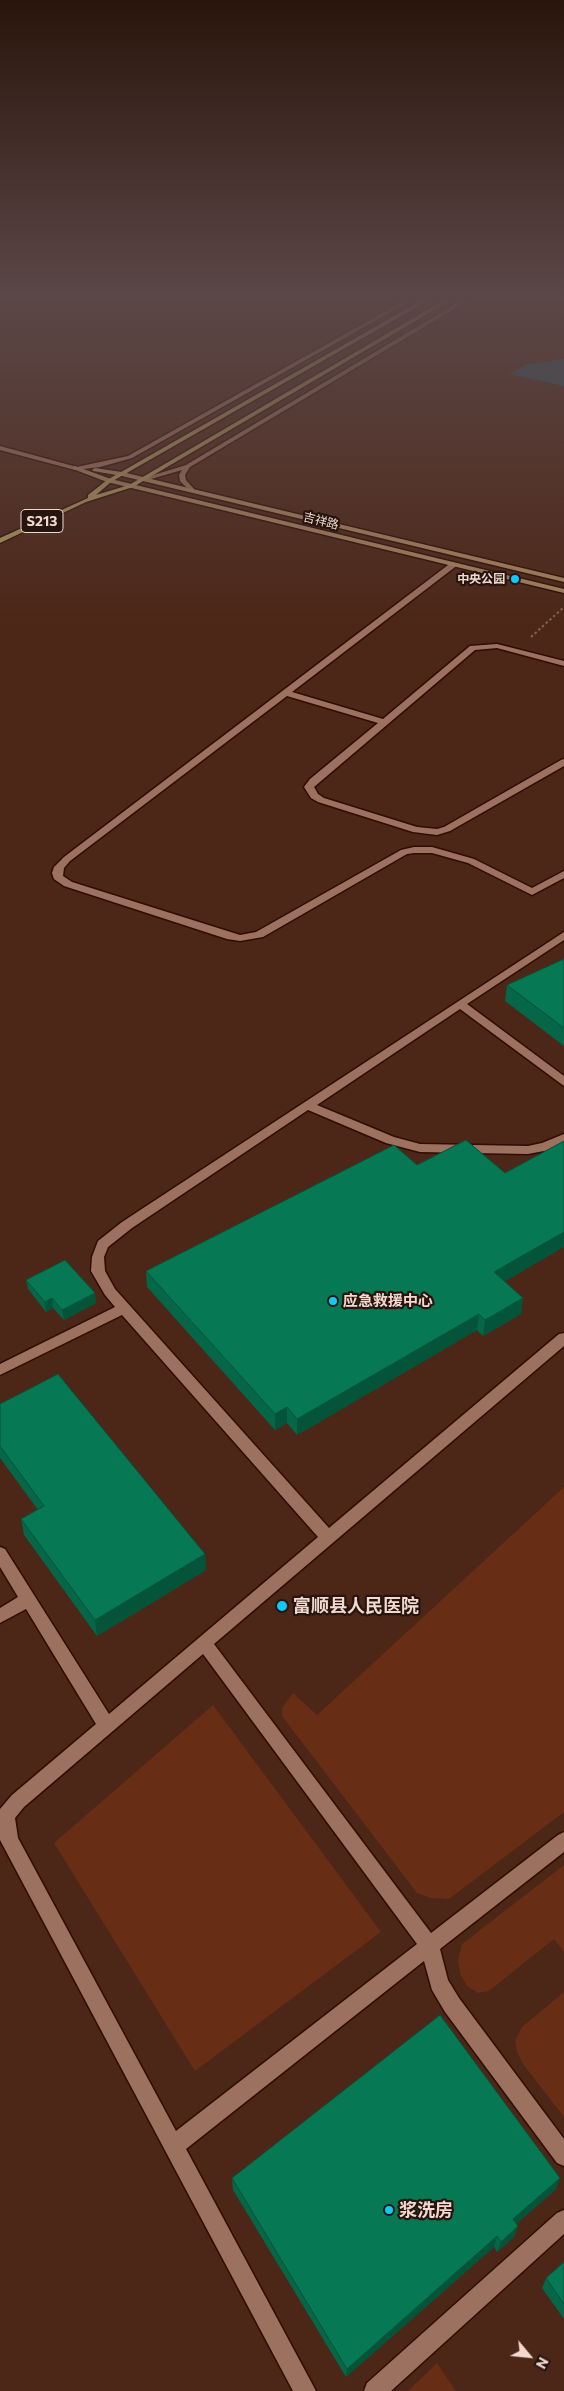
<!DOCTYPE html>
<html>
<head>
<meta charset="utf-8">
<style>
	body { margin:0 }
	#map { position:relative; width:564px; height:2391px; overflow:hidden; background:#4c2616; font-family:Commissioner,sans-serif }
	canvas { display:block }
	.north { position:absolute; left:504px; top:2331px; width:50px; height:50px; -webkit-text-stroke:4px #26150e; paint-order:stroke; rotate:118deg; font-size:14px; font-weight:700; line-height:20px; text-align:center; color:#f2d8ce }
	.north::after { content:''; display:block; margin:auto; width:18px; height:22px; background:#f2d8ce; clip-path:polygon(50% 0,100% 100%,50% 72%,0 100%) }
</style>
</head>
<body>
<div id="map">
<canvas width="564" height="2391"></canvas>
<div class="north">N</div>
</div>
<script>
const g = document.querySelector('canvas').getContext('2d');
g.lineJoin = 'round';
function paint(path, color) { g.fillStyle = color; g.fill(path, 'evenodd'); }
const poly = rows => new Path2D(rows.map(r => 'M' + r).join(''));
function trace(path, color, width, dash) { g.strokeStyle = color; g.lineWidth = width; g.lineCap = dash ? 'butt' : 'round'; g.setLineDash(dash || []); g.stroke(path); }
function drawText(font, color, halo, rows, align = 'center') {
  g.font = font + ' Commissioner,"Noto Sans SC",sans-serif'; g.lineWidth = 4.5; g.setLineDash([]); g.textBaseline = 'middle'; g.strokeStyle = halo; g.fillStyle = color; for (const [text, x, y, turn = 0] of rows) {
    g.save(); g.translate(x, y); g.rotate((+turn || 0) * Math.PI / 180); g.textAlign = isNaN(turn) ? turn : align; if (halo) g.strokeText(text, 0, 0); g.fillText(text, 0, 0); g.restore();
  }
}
paint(poly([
	[564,1487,564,1812,449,1899,431,1898,417,1893,282,1716,282,1708,293,1693,317,1715],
	[213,1705,381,1932,195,2071,54,1843],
	[564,1865,564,1952,554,1939,489,1991,478,1993,467,1986,460,1973,458,1960,462,1944],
	[564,1992,564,2117,523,2064,517,2052,515,2040,522,2027],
	[437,2363,456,2391,408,2391]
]), '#672e15');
paint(poly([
	[564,359,564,386,509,374,527,364]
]), '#1d5567');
const service = poly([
	[407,299,414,299,132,458,100,467,75,470,72,468,128,456,407,299],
	[464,299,471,299,190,467,185,475,186,480,195,490,195,492,191,492,180,481,179,475,182,470,144,481,141,479,186,465,464,299],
	[452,562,459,564,292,692,383,719,470,646,497,644,564,661,564,666,497,648,475,650,314,787,318,794,324,798,417,827,437,829,444,827,561,760,564,759,564,766,450,831,437,835,413,832,318,802,311,798,304,787,310,779,378,723,287,696,70,861,64,868,63,876,72,882,240,935,256,932,401,850,414,847,432,847,474,859,532,888,564,871,564,878,532,895,468,863,432,853,414,853,407,854,263,937,240,941,227,939,64,886,54,879,52,873,54,867,64,857,452,562],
	[564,932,564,940,467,1004,564,1076,564,1086,460,1009,317,1105,394,1137,420,1144,528,1146,542,1143,564,1134,564,1143,549,1150,528,1154,420,1152,386,1143,308,1110,132,1228,108,1247,104,1257,105,1271,115,1289,329,1528,559,1334,564,1333,564,1346,214,1644,431,1933,558,1835,564,1832,564,1852,440,1949,448,1980,459,1998,564,2139,564,2166,557,2163,445,2012,432,1990,424,1961,186,2149,316,2391,293,2391,0,1840,0,1809,12,1795,96,1724,26,1609,0,1623,0,1608,18,1597,0,1567,0,1547,5,1549,109,1714,318,1537,122,1315,0,1375,0,1364,115,1307,105,1295,91,1271,92,1257,98,1241,122,1222,564,932],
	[203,1654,417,1944,176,2131,18,1838,15,1818,24,1807,203,1654],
	[564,2210,564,2234,391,2391,364,2391,367,2383,557,2213,564,2210]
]);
const tertiary = poly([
	[0,446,77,467,78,468,75,470,0,450,0,446]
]);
const secondary = poly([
	[75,466,111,479,564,589,564,593,107,482,73,469,73,467,75,466],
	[95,468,122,472,564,578,564,582,122,476,93,471,92,470,95,468]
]);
const primary = poly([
	[424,299,431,299,111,482,96,495,129,485,446,299,453,299,133,487,86,502,0,543,0,538,88,498,88,495,107,480,424,299]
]);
trace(service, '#300d00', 3);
trace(tertiary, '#300d00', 3);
trace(secondary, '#300d00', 3);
trace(primary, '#300d00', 3);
trace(poly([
	[531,637,564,607]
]), '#836153', 2, [2.5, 2.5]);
paint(service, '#9d715f');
paint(tertiary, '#9d715f');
paint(secondary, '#a4835f');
paint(primary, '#ab955e');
paint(poly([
	[564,959,564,1046,505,1001,507,985],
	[417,1165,505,1173,504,1281,523,1298,521,1314,483,1336,477,1330,297,1435,287,1423,275,1430,147,1287,146,1271],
	[26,1280,96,1303,64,1320,53,1308,46,1312,28,1289],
	[0,1404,205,1554,206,1570,97,1636,24,1535,21,1519,38,1510,0,1458],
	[232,2178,560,2178,556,2189,516,2224,518,2226,514,2237,497,2252,494,2247,346,2377,233,2190],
	[564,2262,564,2319,542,2288,546,2278]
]), '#056747');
paint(poly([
	[564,1232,564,1247,492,1289,494,1272],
	[95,1293,96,1303,64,1320,62,1310],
	[52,1298,53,1308,46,1312,45,1302],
	[523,1298,521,1314,483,1336,485,1320],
	[479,1314,477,1330,297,1435,297,1419],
	[287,1407,287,1423,275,1430,275,1414],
	[205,1554,206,1570,97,1636,95,1620],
	[560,2178,556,2189,509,2230,513,2219],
	[518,2226,514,2237,497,2252,501,2242],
	[497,2236,494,2247,346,2377,347,2369]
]), '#04543a');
const building = poly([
	[564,959,564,1028,507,985,564,959],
	[466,1140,505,1173,564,1141,564,1232,494,1272,523,1298,485,1320,479,1314,297,1419,287,1407,275,1414,146,1271,394,1145,417,1165,466,1140],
	[65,1260,95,1293,62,1310,52,1298,45,1302,26,1280,65,1260],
	[58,1374,205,1554,95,1620,21,1519,44,1506,0,1446,0,1404,58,1374],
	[440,2015,560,2178,513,2219,518,2226,501,2242,497,2236,347,2369,232,2178,440,2015],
	[564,2262,564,2304,546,2278,564,2262]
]);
paint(building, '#067853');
trace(building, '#04543a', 1);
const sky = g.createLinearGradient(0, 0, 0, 634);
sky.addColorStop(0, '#2a150c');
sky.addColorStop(0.47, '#5b4747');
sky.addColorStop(1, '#5b474700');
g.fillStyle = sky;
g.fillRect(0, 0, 564, 634);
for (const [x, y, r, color] of [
	[515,579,5,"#0dcafa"],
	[333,1301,5,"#0dcafa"],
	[282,1606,6,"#0dcafa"],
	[389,2210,5,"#0dcafa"]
]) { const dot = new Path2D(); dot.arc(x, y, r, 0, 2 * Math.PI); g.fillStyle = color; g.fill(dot); trace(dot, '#26150e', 2); }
drawText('12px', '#f2d8ce', '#26150e', [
	["吉祥路",321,521,14]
]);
drawText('bold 12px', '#f2d8ce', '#26150e', [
	["中央公园",505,579]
], 'right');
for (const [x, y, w] of [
	[42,521,42]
]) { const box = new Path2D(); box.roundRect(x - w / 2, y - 11.5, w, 23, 4); g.fillStyle = '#26150e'; g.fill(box); trace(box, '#f2d8ce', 1); }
drawText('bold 14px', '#f2d8ce', null, [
	["S213",42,521]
]);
drawText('bold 15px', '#f2d8ce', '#26150e', [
	["应急救援中心",343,1301]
], 'left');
drawText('bold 18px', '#f2d8ce', '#26150e', [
	["富顺县人民医院",293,1606],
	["浆洗房",399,2210]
], 'left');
</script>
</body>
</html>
